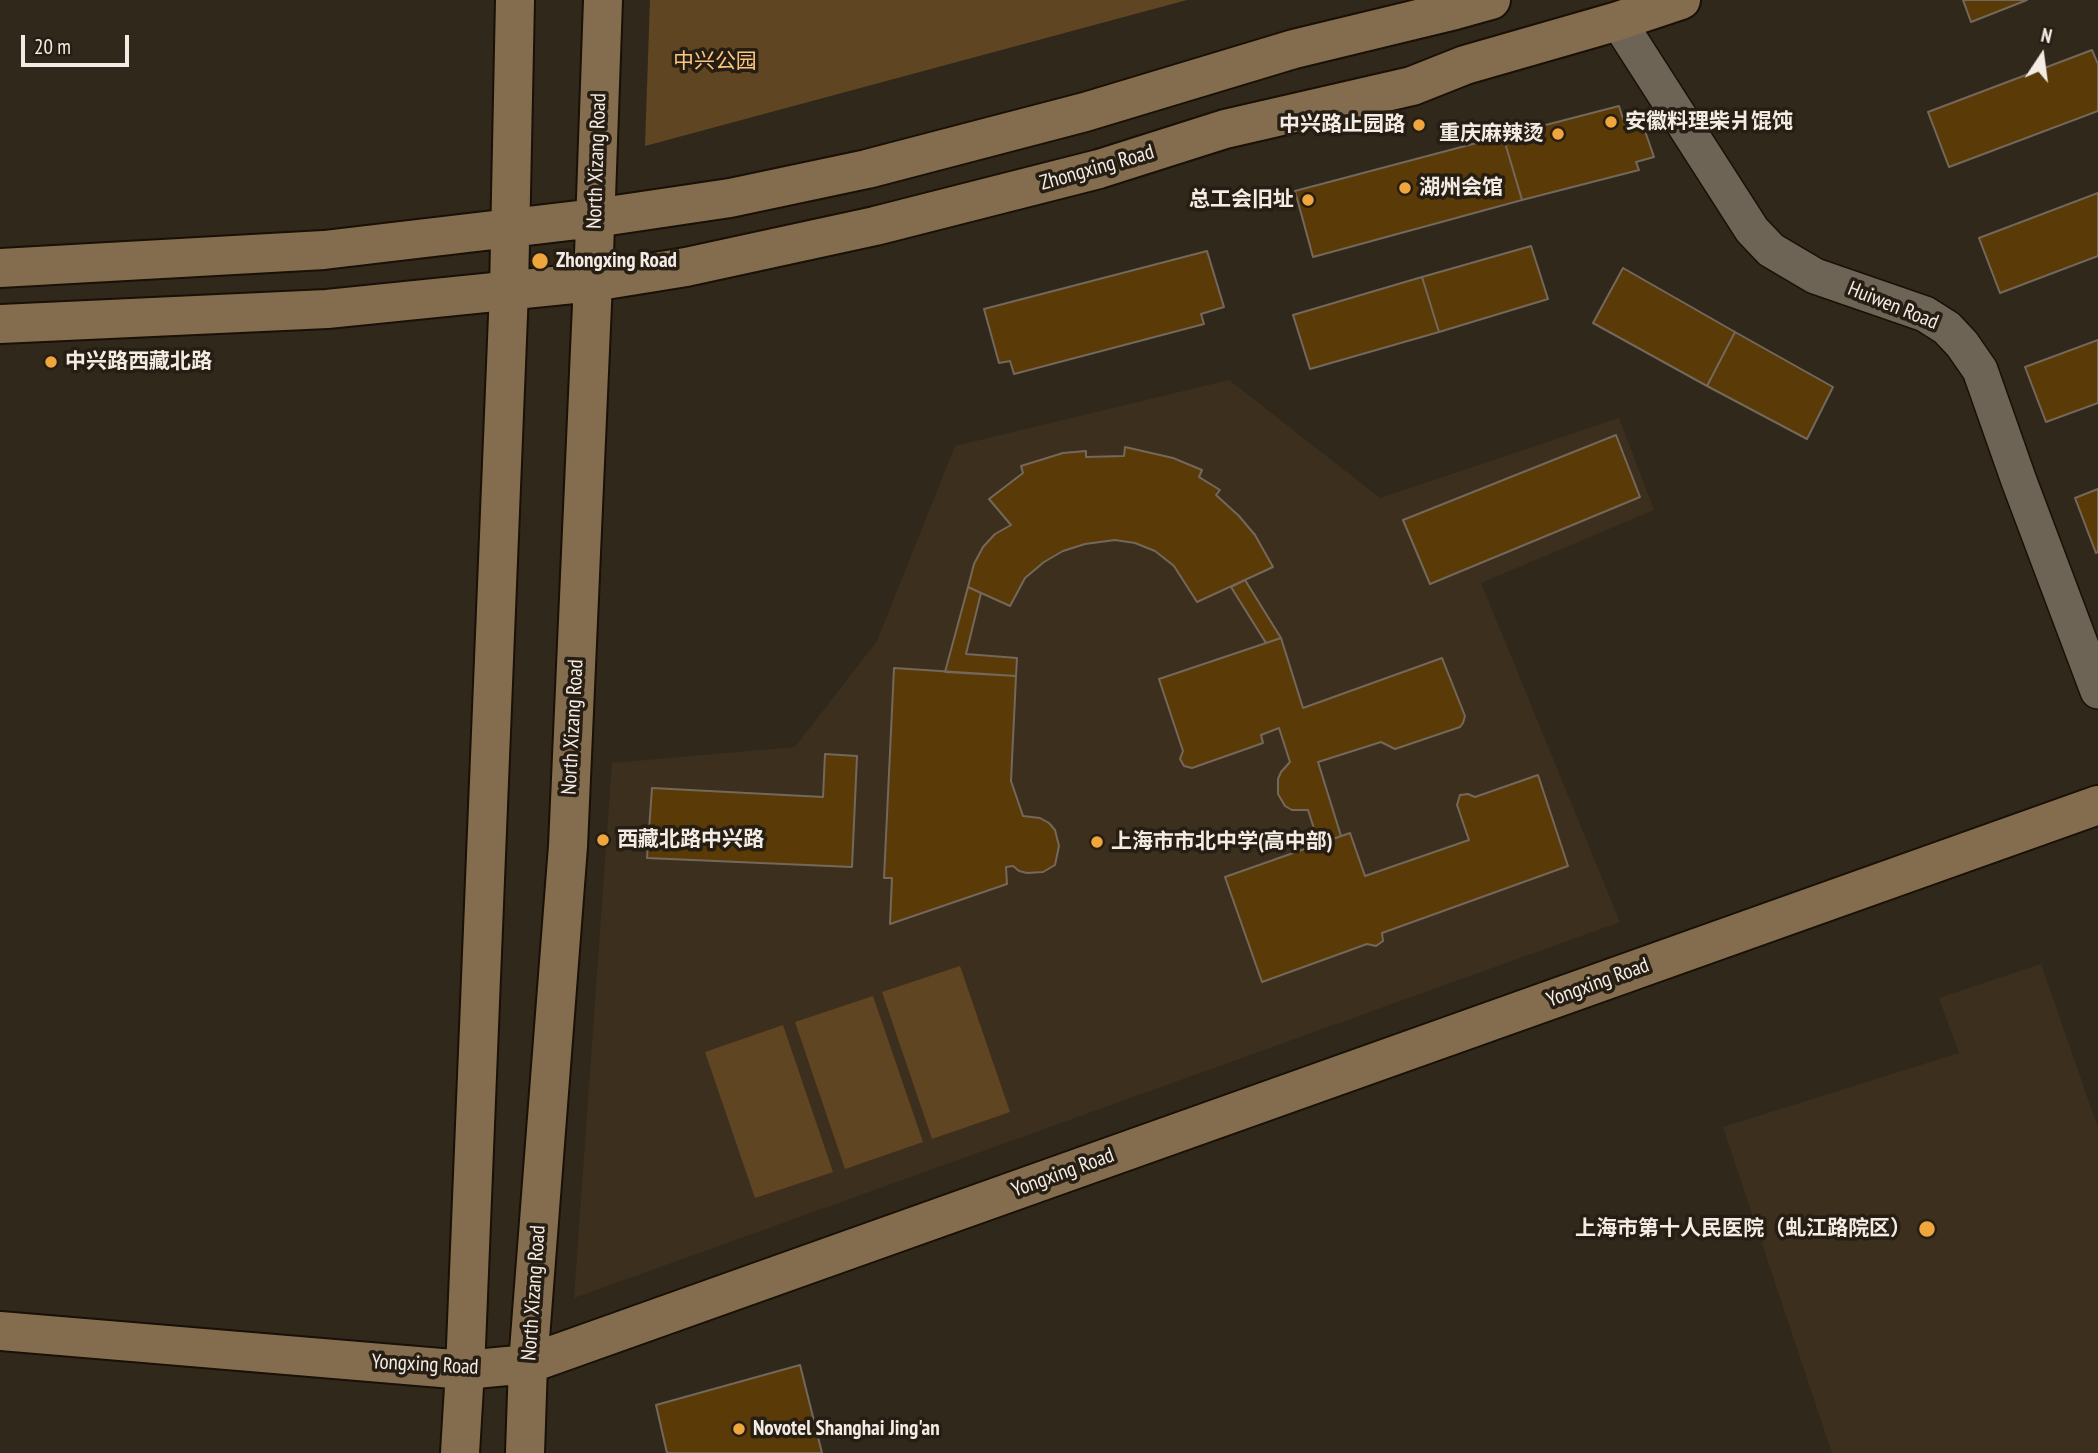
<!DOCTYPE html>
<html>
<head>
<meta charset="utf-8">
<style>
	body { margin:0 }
	#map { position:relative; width:2098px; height:1453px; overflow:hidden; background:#31281c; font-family:"PT Sans Narrow",sans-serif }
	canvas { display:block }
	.north { position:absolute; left:2007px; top:21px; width:70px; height:70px; -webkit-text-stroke:5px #271e13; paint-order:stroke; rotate:13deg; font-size:19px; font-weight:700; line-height:28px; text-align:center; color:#f3ece5 }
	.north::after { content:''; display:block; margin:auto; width:24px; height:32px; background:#f3ece5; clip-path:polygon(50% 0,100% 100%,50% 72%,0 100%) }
	.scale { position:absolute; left:21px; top:35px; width:108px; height:32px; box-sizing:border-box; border:4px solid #f3ece5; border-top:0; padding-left:9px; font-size:21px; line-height:24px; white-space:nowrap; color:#f3ece5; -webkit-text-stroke:5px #271e13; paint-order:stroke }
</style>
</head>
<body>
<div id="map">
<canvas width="2098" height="1453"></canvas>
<div class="north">N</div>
<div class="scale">20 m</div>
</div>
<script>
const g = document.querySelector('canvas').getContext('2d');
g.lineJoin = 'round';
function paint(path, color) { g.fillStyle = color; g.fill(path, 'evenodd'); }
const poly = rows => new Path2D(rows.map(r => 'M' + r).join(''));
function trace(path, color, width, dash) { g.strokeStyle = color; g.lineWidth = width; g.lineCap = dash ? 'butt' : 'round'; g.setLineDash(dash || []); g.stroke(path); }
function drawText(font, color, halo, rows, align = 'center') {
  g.font = font + ' "PT Sans Narrow","Noto Sans SC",sans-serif'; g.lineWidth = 7; g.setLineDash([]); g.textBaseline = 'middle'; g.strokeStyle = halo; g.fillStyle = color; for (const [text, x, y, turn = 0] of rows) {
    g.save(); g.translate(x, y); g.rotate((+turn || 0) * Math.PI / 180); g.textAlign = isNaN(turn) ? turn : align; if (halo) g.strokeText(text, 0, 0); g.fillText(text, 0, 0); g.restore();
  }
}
paint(poly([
	[1229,380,1380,498,1619,418,1654,510,1481,583,1620,922,574,1298,612,763,795,747,877,641,955,446],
	[2041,964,2098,1128,2098,1453,1832,1453,1723,1127,1959,1053,1939,998]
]), '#3c2f1e');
paint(poly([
	[650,0,1187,0,645,146],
	[960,966,1010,1112,932,1139,882,992],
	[873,996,923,1142,845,1169,795,1022],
	[783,1025,833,1172,755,1198,705,1052]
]), '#5f4522');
const building = poly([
	[1963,0,2027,0,1971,22,1963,0],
	[2092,50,2098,64,2098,111,1949,167,1928,112,2092,50],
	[1619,106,1627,132,1644,128,1654,157,1636,162,1639,170,1522,200,1503,136,1619,106],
	[1503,136,1522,200,1313,257,1295,191,1503,136],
	[2098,193,2098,256,2000,293,1979,238,2098,193],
	[1531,246,1548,299,1439,332,1422,277,1531,246],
	[1207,251,1224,307,1201,314,1204,324,1014,374,1010,361,999,363,984,309,1207,251],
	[1623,268,1735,332,1707,386,1593,323,1623,268],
	[1422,277,1439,332,1310,369,1293,315,1422,277],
	[1735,332,1833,387,1807,439,1707,386,1735,332],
	[2098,340,2098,403,2046,422,2025,367,2098,340],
	[1616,435,1640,497,1430,584,1403,520,1616,435],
	[1125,447,1173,458,1202,470,1199,477,1220,490,1216,495,1239,516,1255,535,1273,567,1197,602,1174,566,1155,551,1135,543,1115,540,1085,544,1063,551,1044,562,1025,578,1010,606,968,587,974,564,983,547,995,534,1011,525,989,499,1023,473,1021,466,1063,453,1086,451,1086,457,1124,456,1125,447],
	[2098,489,2098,552,2096,553,2075,498,2098,489],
	[1245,580,1281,638,1266,643,1231,587,1245,580],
	[968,587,981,593,966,654,1017,658,1016,676,945,672,968,587],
	[1281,638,1303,708,1442,658,1465,716,1463,723,1460,727,1395,749,1381,742,1318,762,1341,836,1319,844,1308,810,1292,810,1285,806,1278,794,1278,779,1281,772,1290,762,1279,728,1261,735,1263,743,1192,768,1184,766,1180,759,1183,751,1159,679,1281,638],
	[894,668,1016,676,1011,781,1023,816,1040,818,1049,823,1055,830,1059,846,1055,865,1043,872,1027,873,1019,871,1013,866,1006,867,1007,884,890,924,892,878,884,878,894,668],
	[825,754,857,756,852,867,647,858,652,788,823,797,825,754],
	[1538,775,1568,866,1382,933,1383,941,1376,946,1367,944,1262,982,1225,877,1350,833,1365,876,1469,840,1457,805,1460,795,1468,794,1475,797,1538,775],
	[800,1365,822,1453,667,1453,656,1405,800,1365]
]);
paint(building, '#5a3a07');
trace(building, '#73685b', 2);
const street = poly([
	[1618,21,1752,230,1771,250,1815,276,1925,314,1947,328,1962,344,1980,370,2019,481,2098,691]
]);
const secondary = poly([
	[0,268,324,250,595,218,730,198,867,169,1085,112,1294,49,1455,10,1491,0],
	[0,324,327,309,593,282,686,267,875,226,1099,169,1225,129,1412,86,1465,65,1618,21,1681,0],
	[0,1331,465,1370,528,1364,2098,805],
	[460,1453,465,1370,509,291,515,0],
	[525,1453,528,1364,568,846,593,282,603,0]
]);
trace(street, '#191006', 38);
trace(secondary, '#191006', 42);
trace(street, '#6e6456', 35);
trace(secondary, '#836d4e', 38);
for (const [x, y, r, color] of [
	[1611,122,7,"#efa73d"],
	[1419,125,7,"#efa73d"],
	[1558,134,7,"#efa73d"],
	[1405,188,7,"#efa73d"],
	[1308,200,7,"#efa73d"],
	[540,261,9,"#efa73d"],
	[51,362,7,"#efa73d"],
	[603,840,7,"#efa73d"],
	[1097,842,7,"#efa73d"],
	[1927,1229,9,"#efa73d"],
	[739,1429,7,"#efa73d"]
]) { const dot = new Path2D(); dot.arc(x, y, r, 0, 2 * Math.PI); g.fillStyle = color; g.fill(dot); trace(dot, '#271e13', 2.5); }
drawText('21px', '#fcc681', '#271e13', [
	["中兴公园",715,62]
]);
drawText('bold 21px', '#f3ece5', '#271e13', [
	["安徽料理柴爿馄饨",1625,122],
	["中兴路止园路",1405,125,"right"],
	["重庆麻辣烫",1544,134,"right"],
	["湖州会馆",1419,188],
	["总工会旧址",1294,200,"right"],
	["Zhongxing Road",556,261],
	["中兴路西藏北路",65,362],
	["西藏北路中兴路",617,840],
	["上海市市北中学(高中部)",1111,842],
	["上海市第十人民医院（虬江路院区）",1911,1229,"right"],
	["Novotel Shanghai Jing'an",753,1429]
], 'left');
drawText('21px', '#f3ece5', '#271e13', [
	["North Xizang Road",597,161,-88],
	["Zhongxing Road",1097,168,-16],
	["Huiwen Road",1893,306,22],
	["North Xizang Road",573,727,-87],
	["Yongxing Road",1598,983,-20],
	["Yongxing Road",1063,1173,-20],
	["North Xizang Road",534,1293,-86],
	["Yongxing Road",425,1365,3]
]);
</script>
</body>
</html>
